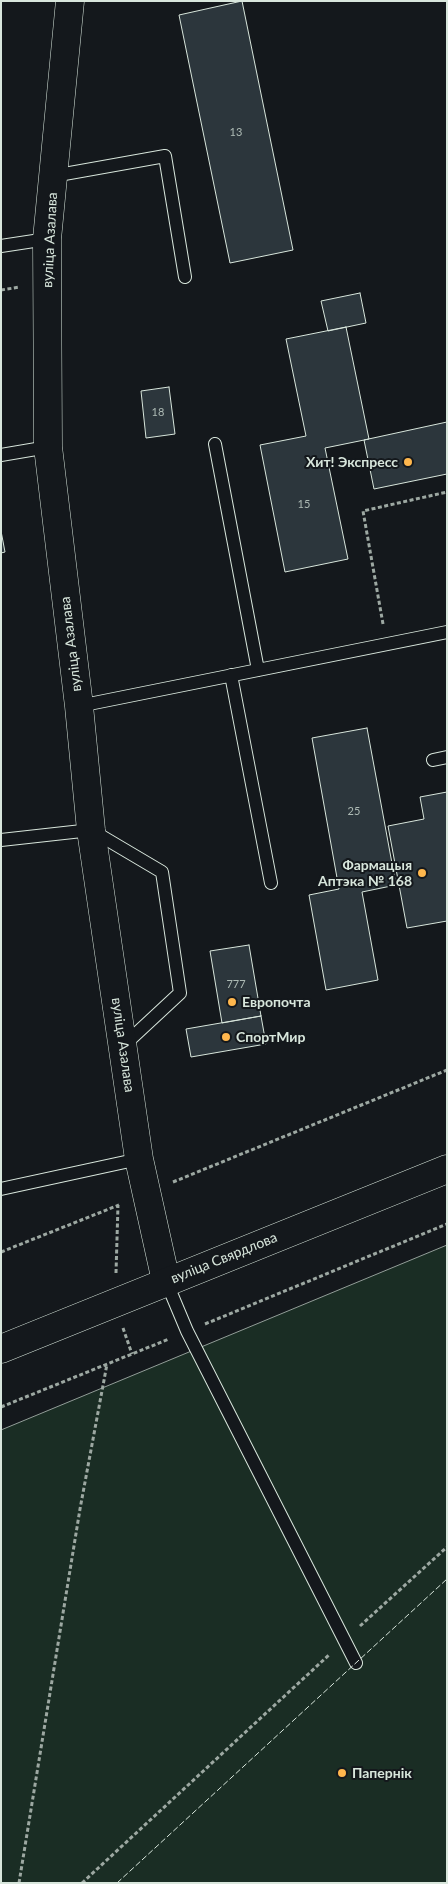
<!DOCTYPE html>
<html>
<head>
<meta charset="utf-8">
<style>
	body { margin:0 }
	#map { position:relative; width:448px; height:1884px; overflow:hidden; background:#14181c; font-family:Lato,sans-serif }
	canvas { display:block }
	.frame { position:absolute; inset:0; border:2px solid #d8e6dc; pointer-events:none }
</style>
</head>
<body>
<div id="map">
<canvas width="448" height="1884"></canvas>
<div class="frame"></div>
</div>
<script>
const g = document.querySelector('canvas').getContext('2d');
g.lineJoin = 'round';
function paint(path, color) { g.fillStyle = color; g.fill(path, 'evenodd'); }
const poly = rows => new Path2D(rows.map(r => 'M' + r).join(''));
function trace(path, color, width, dash) { g.strokeStyle = color; g.lineWidth = width; g.lineCap = dash ? 'butt' : 'round'; g.setLineDash(dash || []); g.stroke(path); }
function drawText(font, color, halo, rows, align = 'center') {
  g.font = font + ' Lato,sans-serif'; g.lineWidth = 4; g.setLineDash([]); g.textBaseline = 'middle'; g.strokeStyle = halo; g.fillStyle = color; for (const [text, x, y, turn = 0] of rows) {
    g.save(); g.translate(x, y); g.rotate((+turn || 0) * Math.PI / 180); g.textAlign = isNaN(turn) ? turn : align; if (halo) g.strokeText(text, 0, 0); g.fillText(text, 0, 0); g.restore();
  }
}
const green = poly([
	[447,1245,447,1883,1,1883,1,1430,447,1245]
]);
paint(green, '#1a2d24');
trace(green, '#939e99', 1);
const building = poly([
	[242,1,293,250,230,263,179,15,242,1],
	[360,293,366,323,328,331,321,301,360,293],
	[346,327,369,439,325,448,348,559,285,572,260,445,306,436,286,339,346,327],
	[169,387,175,434,146,438,141,391,169,387],
	[447,422,447,474,374,489,364,440,447,422],
	[1,531,5,552,1,553,1,531],
	[367,728,396,885,362,892,378,980,326,990,309,895,339,889,312,738,367,728],
	[447,792,447,921,407,928,388,826,424,819,420,797,447,792],
	[249,945,261,1016,222,1023,210,951,249,945],
	[261,1016,266,1044,191,1057,186,1029,261,1016]
]);
paint(building, '#2c363c');
trace(building, '#d8e6dc', 1);
const service = poly([
	[53,176,165,156,185,277],
	[1,246,47,239],
	[215,444,258,670],
	[1,455,48,447],
	[231,675,271,883],
	[79,706,447,632],
	[433,760,447,757],
	[1,840,91,830,162,872,180,993,123,1046],
	[1,1189,139,1159],
	[166,1281,187,1331,356,1663]
]);
const tertiary = poly([
	[70,1,47,239,48,447,79,706,91,830,139,1159,166,1281]
]);
const secondary = poly([
	[1,1349,447,1169]
]);
trace(service, '#d8e6dc', 14);
trace(tertiary, '#d8e6dc', 29);
trace(secondary, '#d8e6dc', 29);
trace(poly([
	[1,290,20,287],
	[383,624,363,511,447,492],
	[173,1182,447,1070],
	[1,1252,119,1205],
	[116,1273,118,1205],
	[205,1324,447,1224],
	[123,1328,132,1354],
	[1,1407,169,1339],
	[360,1626,447,1547],
	[19,1883,80,1509,107,1364],
	[82,1883,330,1654]
]), '#9da8a2', 3, [4, 2.5]);
trace(service, '#14181c', 12);
trace(tertiary, '#14181c', 28);
trace(secondary, '#14181c', 28);
trace(poly([
	[117,1883,447,1579]
]), '#d8e6dc', 1, [6, 2.5]);
for (const [x, y, r, color] of [
	[408,462,5,"#ffb74d"],
	[422,873,5,"#ffb74d"],
	[232,1002,5,"#ffb74d"],
	[226,1037,5,"#ffb74d"],
	[342,1773,5,"#ffb74d"]
]) { const dot = new Path2D(); dot.arc(x, y, r, 0, 2 * Math.PI); g.fillStyle = color; g.fill(dot); trace(dot, '#14181c', 2); }
drawText('11px', '#adbab4', null, [
	["13",236,132],
	["18",158,412],
	["15",304,504],
	["25",354,811],
	["777",236,984]
]);
drawText('14px', '#d8e6dc', '#14181c', [
	["вуліца Азалава",50,240,-87],
	["вуліца Азалава",71,644,-97],
	["вуліца Азалава",123,1045,82],
	["вуліца Свярдлова",224,1258,-22]
]);
drawText('bold 14px', '#d8e6dc', '#14181c', [
	["Хит! Экспресс",398,462,"right"],
	["Фармацыя",412,865,"right"],
	["Аптэка № 168",412,881,"right"],
	["Европочта",242,1002],
	["СпортМир",236,1037],
	["Папернік",352,1773]
], 'left');
</script>
</body>
</html>
